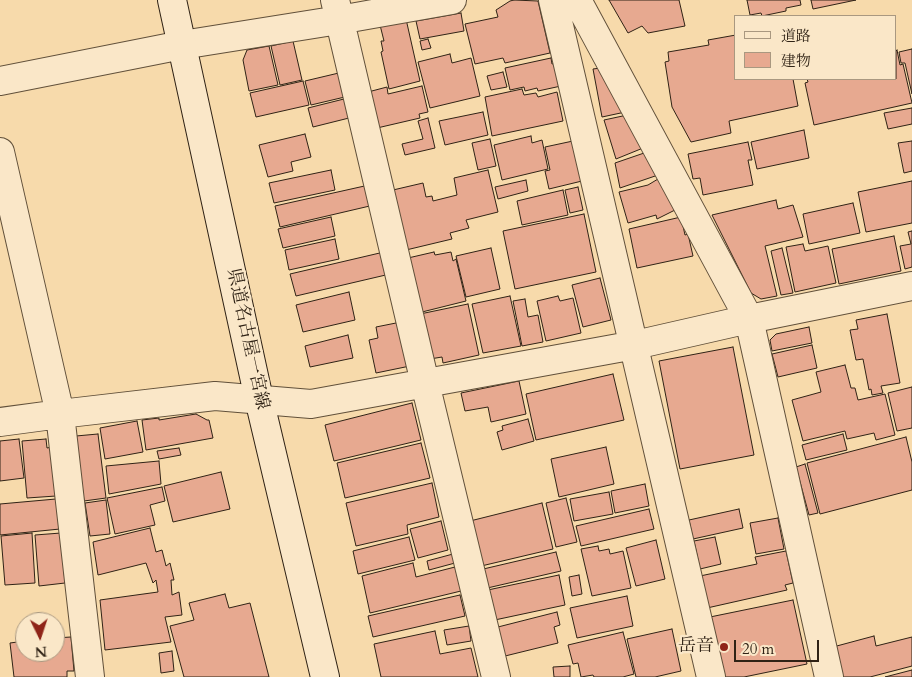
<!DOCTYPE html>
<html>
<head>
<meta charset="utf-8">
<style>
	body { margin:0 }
	#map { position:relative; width:912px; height:677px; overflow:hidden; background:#f7daab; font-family:Cardo,"Noto Serif JP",serif }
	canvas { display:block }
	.legend { position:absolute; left:734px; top:15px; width:162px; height:65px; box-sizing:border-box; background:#fae7c8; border:1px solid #a99880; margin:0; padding:6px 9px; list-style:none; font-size:15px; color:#2f2215 }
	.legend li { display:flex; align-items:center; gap:10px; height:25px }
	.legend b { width:25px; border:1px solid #a99880 }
	.north { position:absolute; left:15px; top:612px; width:50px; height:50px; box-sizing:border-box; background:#fae7c8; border:1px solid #a99880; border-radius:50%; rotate:176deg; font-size:14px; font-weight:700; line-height:20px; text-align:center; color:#2f2215 }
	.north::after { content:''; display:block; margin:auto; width:18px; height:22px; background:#8f2418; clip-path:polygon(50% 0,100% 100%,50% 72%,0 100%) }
	.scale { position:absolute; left:734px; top:640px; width:85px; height:22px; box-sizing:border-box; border:2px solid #2f2215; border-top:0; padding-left:6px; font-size:15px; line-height:18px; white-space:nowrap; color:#2f2215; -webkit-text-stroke:4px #fae7c8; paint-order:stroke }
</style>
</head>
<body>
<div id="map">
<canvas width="912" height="677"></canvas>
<ul class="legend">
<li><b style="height:6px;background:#fae7c8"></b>道路</li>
<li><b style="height:14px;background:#e7a990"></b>建物</li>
</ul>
<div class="north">N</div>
<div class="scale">20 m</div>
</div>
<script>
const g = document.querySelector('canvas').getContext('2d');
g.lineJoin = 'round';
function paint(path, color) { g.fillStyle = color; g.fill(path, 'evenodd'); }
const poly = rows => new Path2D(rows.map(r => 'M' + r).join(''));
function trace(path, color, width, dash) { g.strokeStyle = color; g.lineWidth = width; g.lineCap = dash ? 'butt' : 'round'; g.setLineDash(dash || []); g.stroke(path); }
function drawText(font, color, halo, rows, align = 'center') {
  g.font = font + ' Cardo,"Noto Serif JP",serif'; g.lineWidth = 4.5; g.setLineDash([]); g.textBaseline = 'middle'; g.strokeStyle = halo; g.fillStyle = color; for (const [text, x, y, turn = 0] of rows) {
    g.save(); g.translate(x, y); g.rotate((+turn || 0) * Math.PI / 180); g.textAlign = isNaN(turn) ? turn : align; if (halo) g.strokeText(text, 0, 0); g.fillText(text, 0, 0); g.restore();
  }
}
const building = poly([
	[514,0,538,1,550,53,505,63,503,58,475,64,465,24,498,17,496,10,510,1,514,0],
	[609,0,679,0,685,26,648,33,642,26,628,33,609,0],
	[747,0,800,0,801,5,786,8,786,11,762,16,761,13,750,15,747,0],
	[811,0,856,0,813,9,811,0],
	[461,13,464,31,420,39,416,21,461,13],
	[406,19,420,81,389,89,381,52,383,51,381,41,384,41,380,25,406,19],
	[736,35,736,79,793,79,798,106,729,121,731,133,691,142,672,107,665,62,669,61,668,52,709,45,708,40,736,35],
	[428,39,431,48,422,50,420,41,428,39],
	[293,41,302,80,280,85,271,46,293,41],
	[269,46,278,85,249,91,243,60,247,50,269,46],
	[912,49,912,94,905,63,901,63,899,52,912,49],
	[897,50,900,65,903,64,912,103,814,125,805,83,808,82,807,79,896,79,896,51,897,50],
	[450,54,452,63,471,58,480,96,430,108,418,62,450,54],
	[551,58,552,64,556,63,561,86,538,91,537,88,525,91,524,87,510,90,505,68,551,58],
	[608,67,630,111,602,117,593,69,608,67],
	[343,72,349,96,311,105,305,81,343,72],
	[503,72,507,87,491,90,487,76,503,72],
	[303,81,309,105,256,117,250,93,303,81],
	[422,86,428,112,419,114,420,118,377,128,368,92,387,87,388,94,422,86],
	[522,89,524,95,536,93,538,97,557,92,563,121,492,136,485,97,522,89],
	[348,98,353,117,313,127,308,108,348,98],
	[912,108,912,124,888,129,884,113,912,108],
	[483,112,488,135,445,145,439,121,483,112],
	[632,114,648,146,616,159,604,120,632,114],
	[428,118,435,148,405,155,402,144,423,139,418,121,428,118],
	[804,130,809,158,757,169,751,142,804,130],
	[305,134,311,157,291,162,293,171,268,177,259,145,305,134],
	[531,136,532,143,542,140,548,169,502,180,494,145,531,136],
	[490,139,496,166,478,170,472,143,490,139],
	[573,141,582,181,549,189,545,171,550,170,545,147,573,141],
	[912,141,912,171,904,173,898,143,912,141],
	[748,142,752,160,748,160,753,185,703,195,700,178,693,179,688,154,748,142],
	[650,151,661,174,620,188,615,163,650,151],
	[331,170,335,190,274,203,269,183,331,170],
	[488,170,498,212,466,220,469,228,450,233,452,239,406,250,393,190,423,183,426,197,432,196,433,201,457,195,454,178,488,170],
	[663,176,679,208,657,219,656,215,628,223,619,192,648,185,663,176],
	[526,180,528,191,498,199,495,187,526,180],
	[912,181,912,223,866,232,858,192,912,181],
	[369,185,374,205,280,227,275,206,369,185],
	[578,187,583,210,570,213,565,190,578,187],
	[563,190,568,215,522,225,517,201,563,190],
	[776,200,778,209,793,205,803,237,765,246,777,296,761,299,751,293,712,215,776,200],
	[853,203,860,233,809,244,803,214,853,203],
	[584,214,596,272,515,289,503,231,584,214],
	[331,217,335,236,283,248,278,229,331,217],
	[681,217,685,235,688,234,693,256,637,268,629,229,681,217],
	[912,231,912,267,905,269,900,246,911,244,908,232,912,231],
	[894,236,901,271,839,284,832,249,894,236],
	[335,239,339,259,289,270,285,250,335,239],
	[803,244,805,251,828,246,836,283,795,292,786,247,803,244],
	[491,248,500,289,466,297,456,256,491,248],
	[782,248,793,293,781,295,771,251,782,248],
	[384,252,390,274,296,296,290,274,384,252],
	[434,252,435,255,451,252,453,261,456,259,466,301,422,312,408,258,434,252],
	[600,278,611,320,583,327,572,285,600,278],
	[349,292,355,320,303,332,296,305,349,292],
	[510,296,521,346,483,353,472,304,510,296],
	[558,296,560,301,573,298,581,333,546,341,537,301,558,296],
	[525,299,528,317,538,315,543,342,522,346,513,301,525,299],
	[468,304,479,355,443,363,442,357,430,359,420,314,468,304],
	[887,314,900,383,881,386,883,393,872,395,871,389,869,390,863,359,856,360,850,330,858,329,856,320,887,314],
	[401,322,410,366,376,373,369,340,378,338,376,327,401,322],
	[809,327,812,343,772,351,770,340,776,334,809,327],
	[348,335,353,358,310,367,305,346,348,335],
	[812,345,817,368,778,377,772,354,812,345],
	[733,347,754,455,680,469,659,361,733,347],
	[845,365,851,388,855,388,858,400,885,394,895,435,876,440,874,433,847,439,845,431,803,441,792,400,821,392,816,372,845,365],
	[613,374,624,420,536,440,526,394,613,374],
	[519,381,526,414,491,422,488,407,465,411,461,393,519,381],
	[912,387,912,428,897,431,888,393,912,387],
	[412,403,421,440,334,461,325,425,412,403],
	[196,414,207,420,209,420,213,438,146,450,142,420,159,418,159,420,196,414],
	[528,419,534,441,502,450,497,432,503,430,502,426,528,419],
	[137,421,143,452,105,459,100,428,137,421],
	[98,434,106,498,84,501,76,436,98,434],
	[843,434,847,450,806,460,802,445,843,434],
	[906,437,912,462,912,490,820,514,807,463,906,437],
	[19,439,24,478,0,481,0,441,19,439],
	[46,439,47,448,52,447,56,496,27,498,22,441,46,439],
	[421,443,430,478,345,498,337,463,421,443],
	[606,447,614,484,559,497,551,459,606,447],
	[179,448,181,455,159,459,157,451,179,448],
	[159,461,161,484,109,494,106,466,159,461],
	[805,464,818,513,809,515,796,467,805,464],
	[221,472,230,509,173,522,164,486,221,472],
	[432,483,439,517,407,525,408,534,356,546,346,503,432,483],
	[645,484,649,506,615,513,611,491,645,484],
	[162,487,165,501,150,505,155,525,115,534,107,498,162,487],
	[609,492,613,514,574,521,570,499,609,492],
	[566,498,577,542,556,547,546,503,566,498],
	[56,499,60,529,0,535,0,504,56,499],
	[106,500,110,534,90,536,85,503,106,500],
	[542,503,553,549,477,567,466,522,542,503],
	[649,509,654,529,581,546,576,526,649,509],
	[739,509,743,528,693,539,689,520,739,509],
	[778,518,784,549,756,554,750,523,778,518],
	[441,521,448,550,418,558,410,529,441,521],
	[150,528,156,552,162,550,166,566,170,563,174,580,171,580,172,595,179,592,182,615,165,617,171,642,105,650,100,600,158,592,156,580,153,583,146,563,98,575,93,542,150,528],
	[32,533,35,583,5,585,1,536,32,533],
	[61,533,65,583,39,586,35,535,61,533],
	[409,537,415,560,358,574,353,551,409,537],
	[715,537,721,564,700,569,694,541,715,537],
	[656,540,665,579,636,586,626,548,656,540],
	[598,546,599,551,609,549,610,554,623,551,631,588,592,596,581,549,598,546],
	[786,551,793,583,785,585,787,590,707,608,700,576,757,564,755,557,786,551],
	[556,552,561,571,483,589,479,570,556,552],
	[453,554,455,563,429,570,427,561,453,554],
	[413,563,416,577,455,567,461,591,370,613,362,576,413,563],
	[559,575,565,605,490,621,483,591,559,575],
	[579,575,582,594,572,596,569,577,579,575],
	[225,594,229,608,250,603,269,677,184,677,170,626,194,620,189,603,225,594],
	[460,595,465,616,373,637,368,616,460,595],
	[627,596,633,626,577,638,570,608,627,596],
	[793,600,807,664,744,677,723,677,710,617,793,600],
	[557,612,560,625,554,627,558,643,501,657,494,628,557,612],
	[469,626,471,641,447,645,444,630,469,626],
	[672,629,681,671,655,677,636,677,627,639,672,629],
	[435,631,440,654,471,648,478,677,381,677,374,644,435,631],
	[623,632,634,674,623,677,594,677,593,675,581,677,578,663,573,664,568,645,623,632],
	[874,636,876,646,912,637,912,666,870,677,841,677,833,647,874,636],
	[71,637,74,671,67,671,67,677,14,677,10,643,25,641,25,652,55,652,55,638,71,637],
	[172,651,174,671,161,673,159,653,172,651],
	[570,666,570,677,554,677,553,667,570,666],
	[912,670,912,677,885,677,912,670]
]);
paint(building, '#e7a990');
trace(building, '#2f2215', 1);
const minor = poly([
	[335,0,425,383,496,677],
	[553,0,711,677],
	[577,0,749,319,829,677],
	[0,81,182,45,339,20,452,0],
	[0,152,60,414,90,677],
	[0,422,60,414,215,396,311,404,635,345,749,319,912,286]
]);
const secondary = poly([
	[172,0,259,399,325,677]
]);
trace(minor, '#61503a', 30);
trace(secondary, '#2f2215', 30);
trace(minor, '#fae7c8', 28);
trace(secondary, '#fae7c8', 28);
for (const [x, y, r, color] of [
	[724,647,5,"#8f2418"]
]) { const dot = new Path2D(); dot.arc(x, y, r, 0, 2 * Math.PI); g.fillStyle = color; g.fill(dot); trace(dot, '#fae7c8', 2); }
drawText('18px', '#2f2215', '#fae7c8', [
	["県道名古屋一宮線",247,339,78]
]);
drawText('18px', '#2f2215', '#fae7c8', [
	["岳音",714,647]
], 'right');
</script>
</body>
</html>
